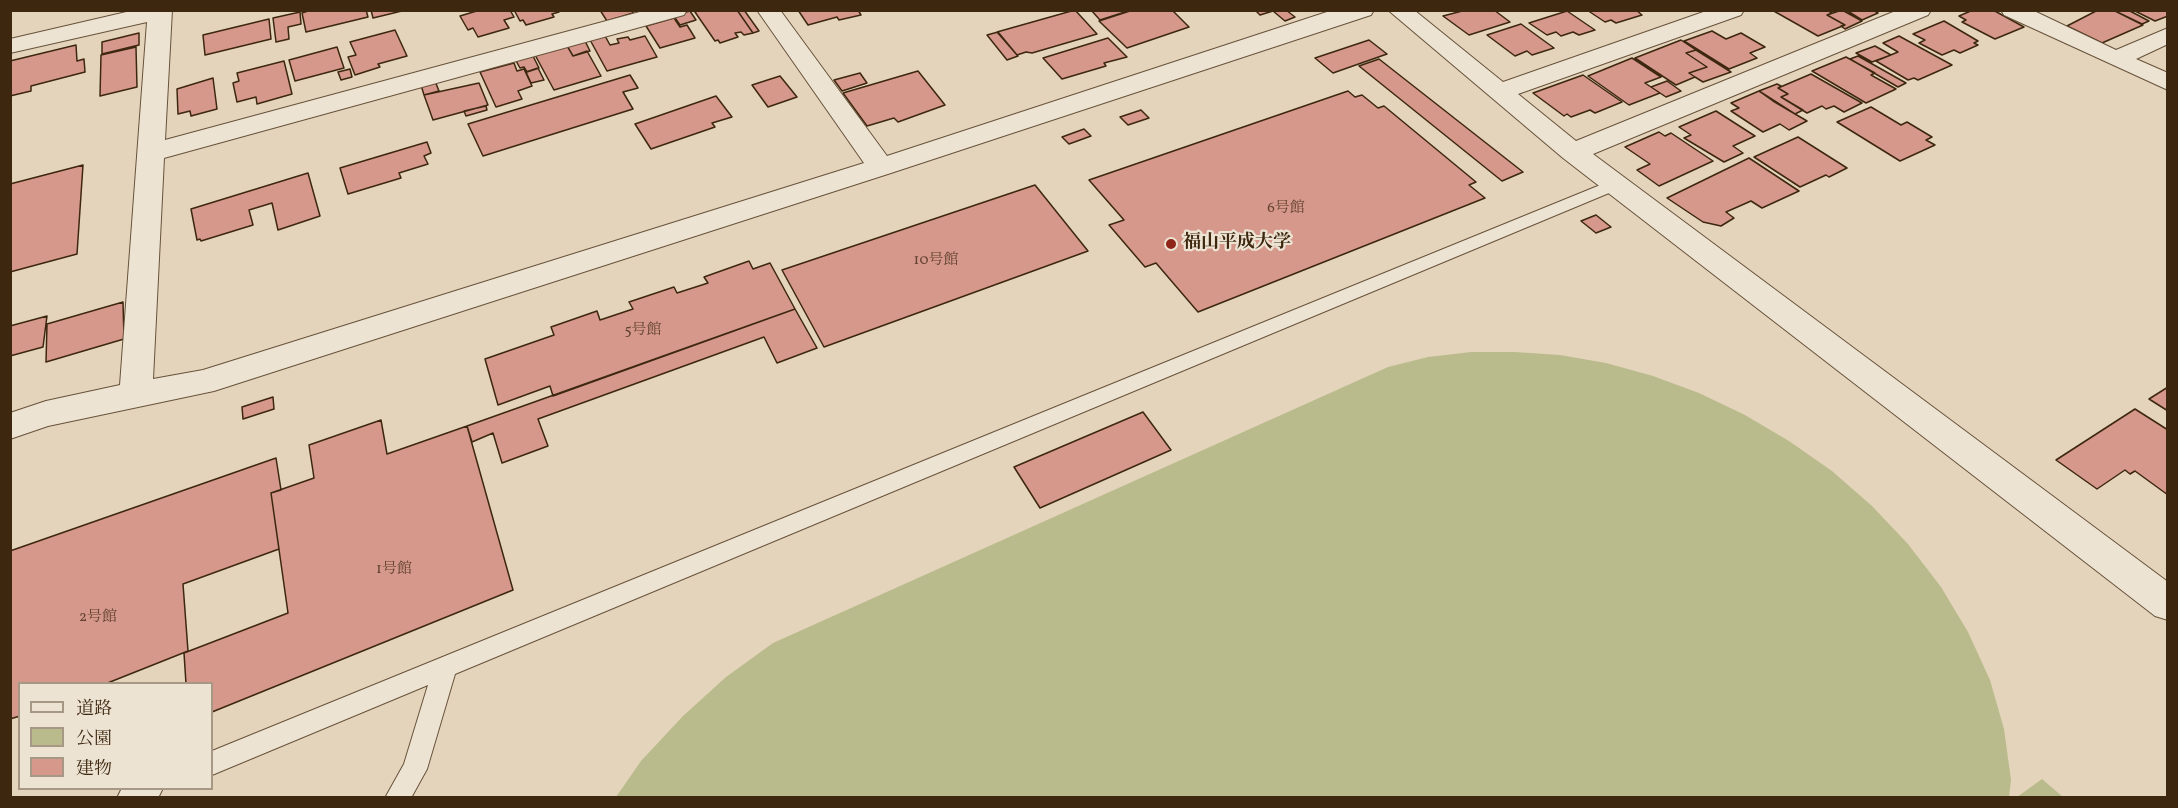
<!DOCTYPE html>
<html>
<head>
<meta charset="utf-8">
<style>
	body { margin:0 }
	#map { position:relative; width:2178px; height:808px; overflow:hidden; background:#e4d4bb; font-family:Vollkorn,"Noto Serif JP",serif }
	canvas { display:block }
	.frame { position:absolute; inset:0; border:12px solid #3d270f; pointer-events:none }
	.legend { position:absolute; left:18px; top:682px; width:195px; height:108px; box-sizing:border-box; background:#ede3d3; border:2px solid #a79885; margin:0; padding:8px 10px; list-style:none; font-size:18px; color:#3d270f }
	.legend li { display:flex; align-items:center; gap:12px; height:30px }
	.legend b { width:30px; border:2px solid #a79885 }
</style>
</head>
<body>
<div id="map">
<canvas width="2178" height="808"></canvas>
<div class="frame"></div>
<ul class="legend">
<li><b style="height:8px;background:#ede3d3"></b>道路</li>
<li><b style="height:16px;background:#babb8c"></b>公園</li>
<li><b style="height:16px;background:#d5988b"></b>建物</li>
</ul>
</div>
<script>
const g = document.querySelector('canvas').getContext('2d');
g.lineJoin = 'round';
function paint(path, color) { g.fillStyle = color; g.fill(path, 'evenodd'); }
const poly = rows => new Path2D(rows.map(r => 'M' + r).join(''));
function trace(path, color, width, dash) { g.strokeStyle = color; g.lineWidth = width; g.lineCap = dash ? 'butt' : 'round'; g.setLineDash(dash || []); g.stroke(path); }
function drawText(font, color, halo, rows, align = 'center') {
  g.font = font + ' Vollkorn,"Noto Serif JP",serif'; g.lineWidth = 4.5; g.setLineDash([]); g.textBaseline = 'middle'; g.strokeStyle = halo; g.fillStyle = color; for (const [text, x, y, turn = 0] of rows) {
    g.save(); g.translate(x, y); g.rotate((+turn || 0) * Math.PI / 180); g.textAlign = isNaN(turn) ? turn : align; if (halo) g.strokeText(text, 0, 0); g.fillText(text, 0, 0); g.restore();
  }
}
paint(poly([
	[1471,352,1515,352,1560,355,1606,363,1653,376,1699,393,1745,415,1789,441,1832,471,1872,506,1908,544,1941,587,1968,632,1990,680,2004,729,2011,780,2009,797,616,797,641,761,683,716,726,677,773,643,1388,367,1428,357],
	[2042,779,2063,797,2017,797]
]), '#babb8c');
const building = poly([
	[311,10,366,10,368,17,306,32,302,13,311,10],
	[371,10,406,10,373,18,371,10],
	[480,10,510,10,514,17,504,20,509,28,478,37,473,28,468,30,460,16,480,10],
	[514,10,559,10,559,12,552,14,554,17,526,25,523,20,520,21,514,10],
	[600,10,632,10,633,13,607,21,600,10],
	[700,10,737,10,753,33,744,35,741,32,735,33,738,37,720,43,718,40,715,41,695,12,700,10],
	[737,10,744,10,759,31,753,33,737,10],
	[798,10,858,10,861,15,839,20,837,17,808,25,798,10],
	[1075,10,1097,34,1032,53,1026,52,1017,55,997,32,1075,10],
	[1091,10,1131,10,1100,20,1091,10],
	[1133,10,1172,10,1189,27,1127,48,1099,21,1133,10],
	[1255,10,1286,10,1295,17,1285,21,1273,11,1260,15,1255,10],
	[1466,10,1494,10,1510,22,1469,35,1443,16,1466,10],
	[1587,10,1636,10,1642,15,1616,23,1611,20,1605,22,1587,10],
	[1772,10,1827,10,1832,13,1827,15,1845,25,1818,36,1772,10],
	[1842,10,1862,21,1845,29,1841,26,1845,25,1827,15,1842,10],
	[1846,10,1873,10,1878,13,1862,20,1846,10],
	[1973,10,1993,10,2024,27,1995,39,1962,22,1966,20,1959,16,1973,10],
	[2098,10,2113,10,2143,25,2102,43,2067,26,2098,10],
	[2113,10,2128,10,2149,21,2142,24,2113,10],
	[2133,10,2168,10,2168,16,2155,21,2133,10],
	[690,11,696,20,680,25,673,15,690,11],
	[1567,11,1595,30,1579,35,1573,32,1561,36,1556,32,1547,35,1529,23,1567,11],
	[300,12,301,24,288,27,289,39,276,42,273,18,300,12],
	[674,18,680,27,687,25,695,38,660,48,646,26,674,18],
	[269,19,271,39,205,55,203,35,269,19],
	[1944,21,1978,41,1974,43,1978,45,1960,53,1954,50,1942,55,1919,43,1925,40,1913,34,1944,21],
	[1521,24,1554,48,1532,55,1527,51,1515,56,1487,35,1521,24],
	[395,30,407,56,378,64,380,67,355,75,348,57,356,55,350,42,395,30],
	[1712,31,1726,39,1741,33,1765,47,1750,53,1757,58,1729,69,1684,41,1712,31],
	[998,32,1017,55,1018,56,1007,60,987,35,998,32],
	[139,33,139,45,102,54,102,42,139,33],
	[604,34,610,45,619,43,617,39,628,37,630,40,645,36,657,57,607,71,589,38,604,34],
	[1899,36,1952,65,1918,80,1914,78,1908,80,1876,61,1898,52,1883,43,1899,36],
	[1108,38,1127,57,1104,63,1106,66,1062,79,1043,58,1108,38],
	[584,39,590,51,573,56,566,44,584,39],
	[1369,40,1387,54,1333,73,1315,58,1369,40],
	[1681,40,1696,50,1686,53,1707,67,1689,73,1695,77,1676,85,1635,58,1681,40],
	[566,44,573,56,587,51,601,76,554,90,534,53,566,44],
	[76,45,77,61,84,59,85,72,31,86,31,91,10,96,10,61,76,45],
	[1875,46,1891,55,1872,62,1856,53,1875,46],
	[136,47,137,87,100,96,101,55,136,47],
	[337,47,344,68,295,81,289,60,337,47],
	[1696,50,1731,72,1703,82,1695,77,1689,73,1707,67,1686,53,1696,50],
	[532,54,539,68,527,72,524,67,520,68,515,59,532,54],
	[1858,56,1906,83,1898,87,1850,59,1858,56],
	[1846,57,1875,73,1871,75,1896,89,1866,103,1812,71,1846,57],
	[1632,58,1661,77,1645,83,1660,93,1629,105,1588,76,1632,58],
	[1379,59,1523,172,1502,181,1359,66,1379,59],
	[284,61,292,94,257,104,256,97,237,102,233,83,239,81,237,73,284,61],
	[514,63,517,71,524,69,532,86,518,91,522,99,496,107,480,72,514,63],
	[538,68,544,80,531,83,526,72,538,68],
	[350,69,352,77,341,80,338,72,350,69],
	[918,71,945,105,898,122,894,118,867,126,843,93,918,71],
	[860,73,867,83,842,91,834,80,860,73],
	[1811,74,1862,103,1844,112,1834,106,1826,109,1822,106,1807,113,1781,97,1788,94,1778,88,1811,74],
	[630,75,638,88,623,92,633,109,483,156,468,124,630,75],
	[1583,75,1622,102,1595,113,1590,110,1571,117,1567,114,1564,116,1533,93,1583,75],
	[780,76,797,97,768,107,752,85,780,76],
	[213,78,217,109,191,116,190,111,178,114,177,89,213,78],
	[435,81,439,91,424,95,421,85,435,81],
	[1667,81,1681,91,1666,97,1651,87,1667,81],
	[479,83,488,105,433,120,424,95,479,83],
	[1777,84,1781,86,1778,88,1788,94,1781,97,1803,110,1795,114,1759,91,1777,84],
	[1348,91,1355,97,1362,95,1378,108,1384,106,1476,182,1469,185,1485,198,1198,312,1156,263,1145,267,1109,225,1124,220,1089,180,1348,91],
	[1759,91,1773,101,1807,121,1789,130,1780,124,1763,132,1731,111,1739,108,1731,103,1759,91],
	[716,96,732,117,712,123,715,127,651,149,635,124,716,96],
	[486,106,487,110,466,116,464,111,486,106],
	[1871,107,1901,125,1907,122,1932,137,1926,140,1935,145,1900,161,1837,122,1871,107],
	[1141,110,1149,118,1128,125,1120,117,1141,110],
	[1716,111,1755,136,1733,146,1743,153,1724,162,1684,138,1691,135,1679,127,1716,111],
	[1084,129,1091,136,1069,144,1062,137,1084,129],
	[1659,132,1665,136,1671,133,1713,161,1659,186,1637,170,1650,164,1625,147,1659,132],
	[1798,137,1847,168,1829,177,1826,175,1800,187,1754,157,1798,137],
	[427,142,431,153,424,156,428,164,399,173,401,178,348,194,340,168,427,142],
	[1749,158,1799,191,1762,208,1751,201,1726,212,1734,218,1721,226,1703,222,1667,198,1749,158],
	[83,165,77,254,10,272,10,184,83,165],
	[308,173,320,216,278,230,272,203,249,210,253,225,201,241,200,239,197,240,191,209,308,173],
	[1035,185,1088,251,824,347,782,270,1035,185],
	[1596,215,1611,227,1596,233,1581,221,1596,215],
	[749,261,753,269,770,263,795,309,553,396,550,386,498,405,485,359,554,335,551,327,597,311,600,320,633,309,629,302,674,287,677,293,708,283,704,277,749,261],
	[123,302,124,339,46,362,47,324,123,302],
	[795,309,817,348,777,363,764,337,538,419,548,446,502,463,493,433,472,442,467,426,795,309],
	[47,316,43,347,10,356,10,326,47,316],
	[2168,387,2168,411,2149,399,2168,387],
	[273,397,274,409,243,419,242,407,273,397],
	[2135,409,2168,430,2168,495,2135,471,2130,474,2125,470,2097,489,2056,460,2135,409],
	[1143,412,1171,450,1040,508,1014,467,1143,412],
	[381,420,387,454,467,426,513,590,212,712,212,684,186,684,184,653,288,613,271,493,314,478,309,445,381,420],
	[276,458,281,490,271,493,279,549,183,584,188,651,105,684,20,684,20,716,10,719,10,551,276,458]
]);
paint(building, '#d5988b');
trace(building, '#3d270f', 1.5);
const lane = poly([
	[1615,179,1621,180,1623,184,1621,188,455,674,427,769,411,798,385,798,404,764,428,685,212,775,212,751,1615,179],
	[122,788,163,788,158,798,117,798,122,788]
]);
const street = poly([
	[135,10,172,10,165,140,647,10,687,10,684,15,164,158,153,379,203,370,864,163,757,10,780,10,887,156,1333,10,1374,10,1371,15,891,173,214,391,48,426,10,439,10,413,46,401,120,385,147,22,10,53,10,39,135,10],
	[1388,10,1414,10,1503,82,1709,10,1744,10,1741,15,1518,94,1576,141,1898,10,1931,10,1928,15,1593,154,2168,582,2168,620,2155,616,1563,158,1388,10],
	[2001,10,2032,10,2116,50,2168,28,2168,44,2136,59,2168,73,2168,90,2004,15,2001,10]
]);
trace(lane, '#67523a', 2);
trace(street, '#67523a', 2);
paint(lane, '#ede3d3');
paint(street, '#ede3d3');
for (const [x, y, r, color] of [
	[1171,244,6,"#8f2418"]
]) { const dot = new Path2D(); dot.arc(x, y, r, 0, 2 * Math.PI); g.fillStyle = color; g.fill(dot); trace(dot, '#ede3d3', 2); }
drawText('15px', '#63432e', null, [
	["6号館",1286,209],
	["10号館",936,261],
	["5号館",643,331],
	["1号館",394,570],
	["2号館",98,618]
]);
drawText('bold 18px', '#3d270f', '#ede3d3', [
	["福山平成大学",1183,244]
], 'left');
</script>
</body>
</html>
